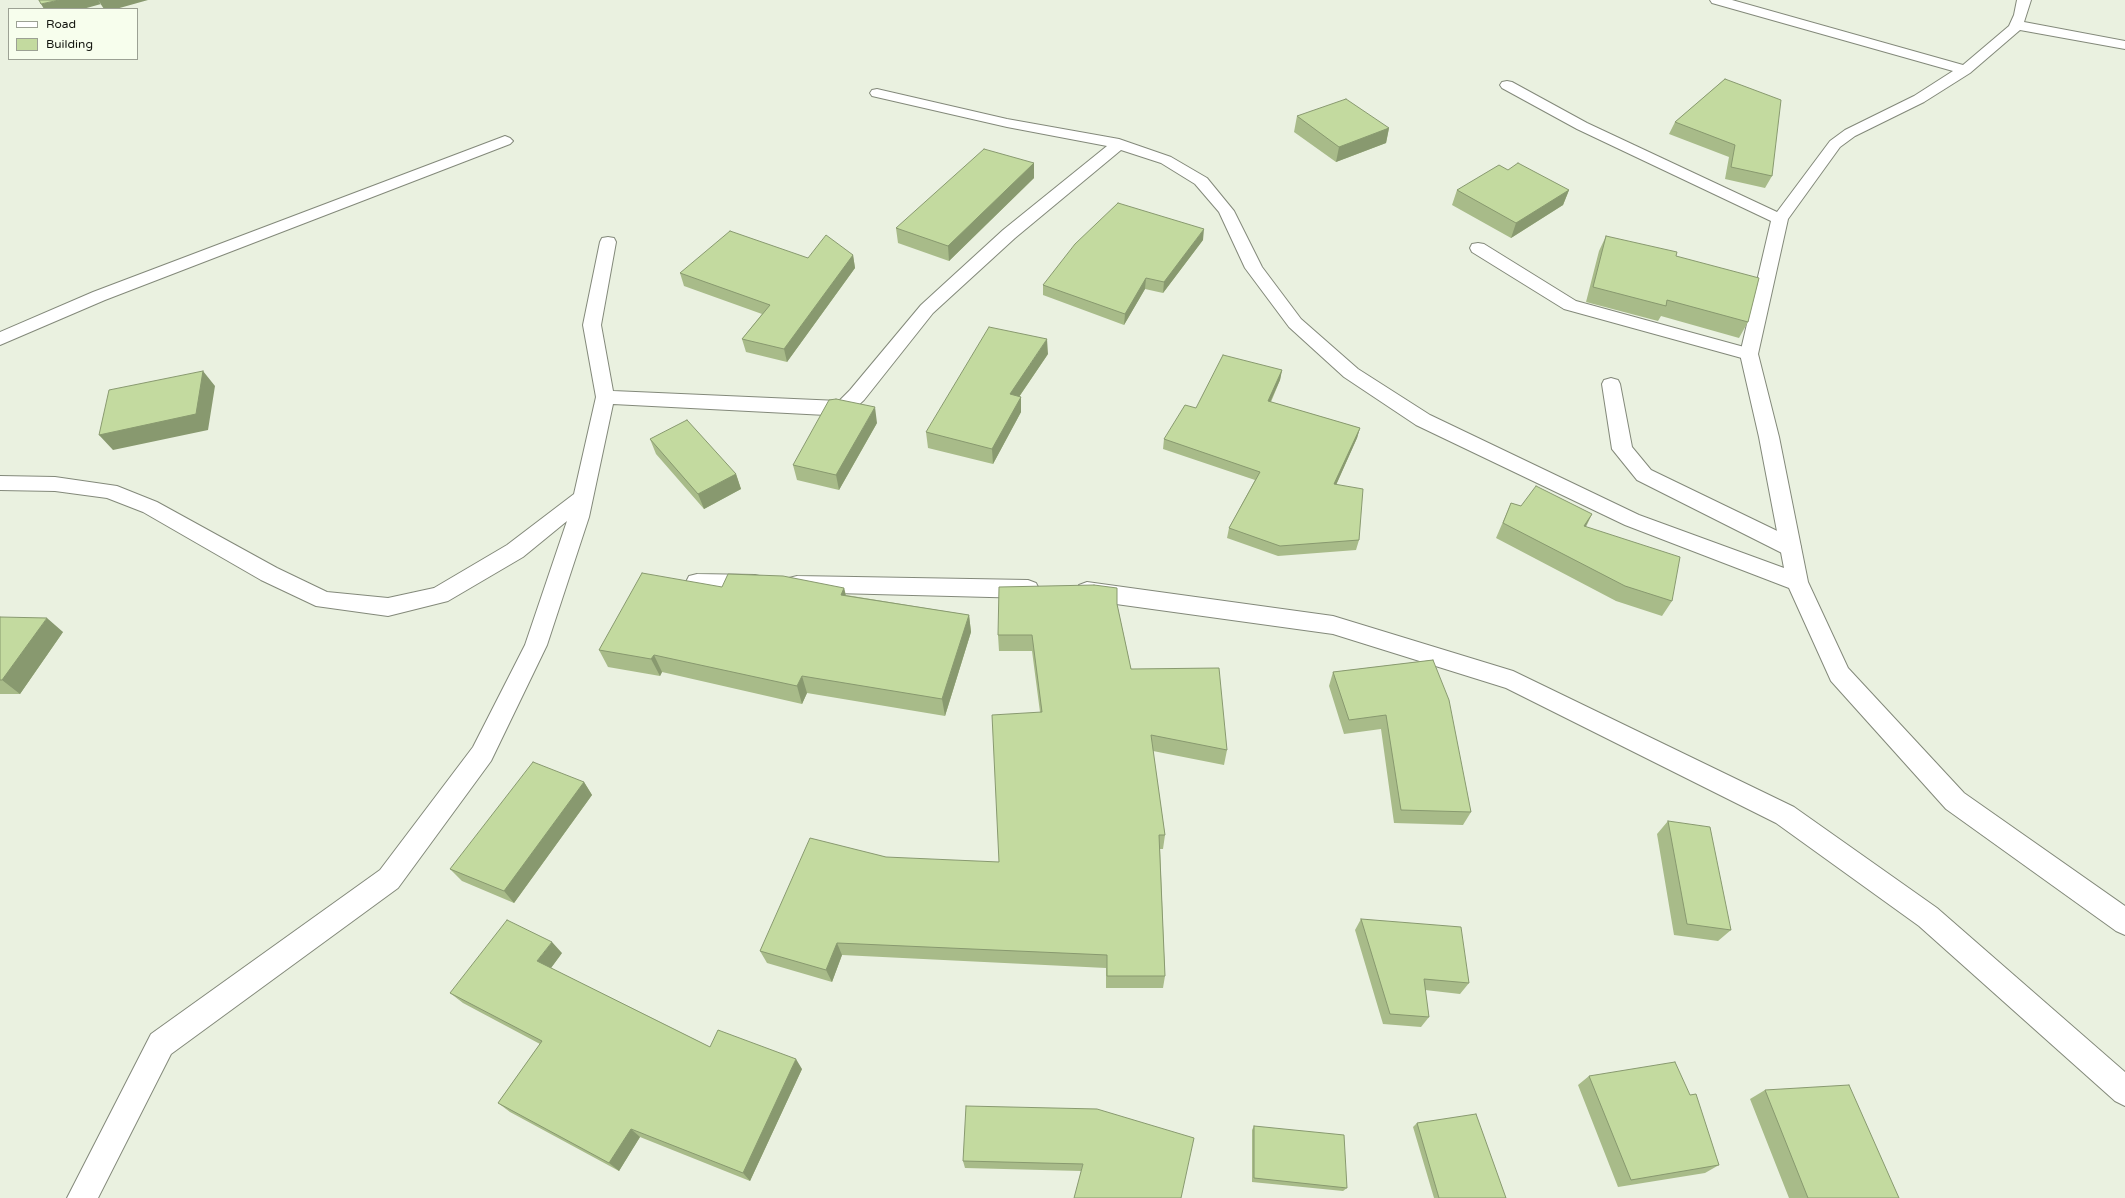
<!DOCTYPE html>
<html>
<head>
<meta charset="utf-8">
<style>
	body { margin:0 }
	#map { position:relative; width:2125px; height:1198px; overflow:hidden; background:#eaf1e0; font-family:"Varela Round",sans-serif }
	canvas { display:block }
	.legend { position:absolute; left:8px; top:8px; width:130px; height:52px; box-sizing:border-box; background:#f7feed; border:1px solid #9ca194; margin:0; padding:5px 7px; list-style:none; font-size:12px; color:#13150f }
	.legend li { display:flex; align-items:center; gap:8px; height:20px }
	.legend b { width:20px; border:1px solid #9ca194 }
</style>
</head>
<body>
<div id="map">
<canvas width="2125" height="1198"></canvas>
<ul class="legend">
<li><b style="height:5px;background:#fff"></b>Road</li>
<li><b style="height:11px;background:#c3da9f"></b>Building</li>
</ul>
</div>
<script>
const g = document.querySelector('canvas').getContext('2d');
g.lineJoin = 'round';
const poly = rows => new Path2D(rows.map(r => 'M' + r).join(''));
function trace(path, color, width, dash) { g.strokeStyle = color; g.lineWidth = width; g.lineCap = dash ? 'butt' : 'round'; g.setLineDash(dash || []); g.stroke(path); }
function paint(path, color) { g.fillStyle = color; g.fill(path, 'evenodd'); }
const lane = poly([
	[1478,243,1484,244,1576,301,1755,350,1758,354,1755,358,1749,360,1564,309,1472,252,1470,248,1472,244,1478,243],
	[1611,378,1618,380,1620,384,1632,447,1651,470,1798,541,1801,547,1798,553,1790,555,1782,553,1637,480,1612,449,1602,384,1604,380,1611,378]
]);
const street = poly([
	[1710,0,1732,0,1963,65,2009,26,2014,15,2017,0,2031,0,2024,22,2125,41,2125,49,2020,30,1970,73,1924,102,1855,136,1840,147,1788,219,1758,354,1779,437,1808,582,1848,668,1964,793,2125,906,2125,935,2116,931,1946,809,1831,681,1789,588,1625,525,1416,425,1344,377,1289,327,1245,268,1219,212,1195,184,1161,163,1121,150,1015,238,933,313,864,400,851,412,826,415,613,404,589,517,547,645,491,761,398,888,171,1054,98,1198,67,1198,151,1034,380,870,473,747,525,645,567,521,523,557,448,601,388,616,316,606,261,580,143,512,107,498,55,491,0,490,0,476,55,477,117,486,157,502,277,568,327,592,388,598,434,588,507,545,574,494,596,397,583,325,600,242,602,238,608,237,614,238,616,242,601,325,613,391,839,401,850,390,921,305,1003,230,1107,146,1007,127,872,96,870,93,872,90,877,89,1007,119,1119,139,1171,157,1207,178,1234,211,1262,267,1301,319,1358,369,1430,415,1639,515,1784,568,1759,437,1740,354,1771,221,1577,129,1502,88,1500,85,1502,82,1507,81,1512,82,1587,123,1777,212,1830,141,1845,130,1914,96,1953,71,1712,3,1710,0],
	[505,136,510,138,513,141,510,144,105,300,0,345,0,332,93,292,505,136],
	[697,574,755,575,763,577,766,583,763,589,755,591,697,590,689,588,686,582,689,576,697,574],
	[797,576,1028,580,1036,583,1039,589,1036,595,1028,598,797,592,789,590,786,584,789,578,797,576],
	[1087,582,1333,616,1513,671,1794,807,1937,908,2125,1072,2125,1106,2115,1101,1919,926,1776,823,1506,688,1333,634,1087,600,1079,597,1076,591,1079,585,1087,582]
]);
trace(lane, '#83897a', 2);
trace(street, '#83897a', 2);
paint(lane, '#fff');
paint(street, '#fff');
paint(poly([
	[1725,79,1772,176,1765,188,1725,179,1729,157,1669,134,1675,122],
	[1297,116,1389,128,1386,143,1336,162,1294,132],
	[1034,163,1034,178,949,261,898,243,896,228],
	[1508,170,1569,190,1563,205,1511,238,1452,205,1457,190],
	[1606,236,1676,256,1748,322,1739,338,1661,316,1658,321,1586,302,1599,251],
	[1203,240,1163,293,1145,289,1124,325,1043,295,1043,285],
	[853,255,855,268,787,362,746,352,742,339,762,314,684,286,680,273,808,258],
	[1048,354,1019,397,1021,397,1021,412,993,464,928,448,926,432],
	[1282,370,1280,380,1271,402,1360,428,1357,438,1336,485,1359,540,1356,550,1278,556,1227,538,1229,528,1255,480,1163,449,1164,439,1196,408],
	[877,423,839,490,797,480,793,465],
	[650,439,736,474,741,489,704,509,656,454],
	[1511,503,1521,506,1592,514,1586,527,1672,601,1662,616,1616,601,1496,538],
	[722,587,844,588,846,595,969,615,971,632,945,716,807,693,802,704,662,672,660,676,608,667,599,650],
	[1117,604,1131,669,1227,750,1224,765,1153,751,1165,835,1163,849,1160,849,1165,976,1163,988,1106,988,1106,968,842,955,832,982,767,963,760,951,999,862,1040,712,1032,651,999,651,998,635],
	[0,617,63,632,20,694,0,694],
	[1433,660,1471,812,1463,825,1394,823,1381,729,1344,734,1329,686,1333,672],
	[584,782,592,795,514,903,462,881,450,869],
	[1668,821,1731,930,1718,941,1674,935,1657,834],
	[1361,919,1469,983,1460,994,1425,990,1429,1017,1421,1027,1383,1024,1355,930],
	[562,953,551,968,710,1047,802,1069,750,1181,640,1137,619,1171,510,1112,498,1103,540,1044,463,1003,450,993],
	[1589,1076,1719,1165,1705,1173,1618,1187,1578,1085],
	[1765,1090,1899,1198,1789,1198,1750,1099],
	[1097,1109,1081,1171,965,1168,963,1161],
	[1417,1123,1506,1198,1428,1198,1434,1198,1413,1127],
	[1254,1126,1347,1188,1343,1191,1252,1182,1252,1130]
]), '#a8bb89');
paint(poly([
	[59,0,98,0,101,4,83,9,44,9,41,4],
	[98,0,148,0,116,9,104,9],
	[1389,128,1386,143,1336,162,1339,147],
	[1034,163,1034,178,949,261,948,246],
	[1569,190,1563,205,1511,238,1516,223],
	[1204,229,1203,240,1163,293,1164,282],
	[853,255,855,268,787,362,784,349],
	[1146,278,1145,289,1124,325,1125,314],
	[1047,339,1048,354,1010,410,1010,394],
	[1282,370,1280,380,1266,411,1268,401],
	[203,371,215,386,208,430,113,450,99,435],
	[1021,397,1021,412,993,464,992,449],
	[875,407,877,423,839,490,836,475],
	[1360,428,1357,438,1332,494,1334,484],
	[736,474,741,489,704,509,698,494],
	[1592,514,1584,529,1584,526],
	[844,588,848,606,841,595],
	[969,615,971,632,945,716,942,699],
	[47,618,63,632,20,694,2,680],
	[654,655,662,672,660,676,651,659],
	[802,676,807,693,802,704,797,686],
	[584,782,592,795,514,903,504,891],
	[552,942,562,953,548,972,537,961],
	[837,943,842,955,832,982,826,970],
	[796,1059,802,1069,750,1181,743,1173],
	[631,1129,640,1137,619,1171,609,1163]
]), '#88996f');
const building = poly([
	[39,0,59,0,41,4,39,0],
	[1725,79,1781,100,1772,176,1731,167,1735,145,1675,122,1725,79],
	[1346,99,1389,128,1339,147,1297,116,1346,99],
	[984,149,1034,163,948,246,896,228,984,149],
	[1518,163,1569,190,1516,223,1457,190,1499,165,1508,170,1518,163],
	[1118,203,1204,229,1164,282,1146,278,1125,314,1043,285,1075,244,1118,203],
	[730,231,808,258,826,235,853,255,784,349,742,339,770,305,680,273,730,231],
	[1606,236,1677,252,1676,256,1759,278,1748,322,1667,300,1666,306,1593,287,1606,236],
	[989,327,1047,339,1010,394,1021,397,992,449,926,432,989,327],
	[1223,355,1282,370,1268,401,1360,428,1334,484,1363,489,1359,540,1280,546,1229,528,1260,472,1164,439,1185,405,1196,408,1223,355],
	[203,371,196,414,99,435,109,390,203,371],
	[836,399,875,407,836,475,793,465,829,400,836,399],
	[687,420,736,474,698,494,650,439,687,420],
	[1536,486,1592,514,1584,526,1680,557,1672,601,1625,586,1503,523,1511,503,1521,506,1536,486],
	[642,573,722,587,728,574,783,576,844,588,841,595,969,615,942,699,802,676,797,686,654,655,651,659,599,650,642,573],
	[1094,585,1117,588,1117,604,1131,669,1219,668,1227,750,1151,735,1165,835,1159,835,1165,976,1107,976,1107,955,837,943,826,970,760,951,810,838,886,857,999,862,992,715,1042,712,1032,635,998,635,999,587,1094,585],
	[0,617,47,618,2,680,0,680,0,617],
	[1433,660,1449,700,1471,812,1401,810,1386,715,1349,720,1333,672,1433,660],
	[533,762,584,782,504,891,450,869,533,762],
	[1668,821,1710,827,1731,930,1687,924,1668,821],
	[1361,919,1461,927,1469,983,1424,979,1429,1017,1390,1014,1361,919],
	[507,920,552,942,537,961,710,1047,718,1030,796,1059,743,1173,631,1129,609,1163,498,1103,542,1041,450,993,507,920],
	[1675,1062,1690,1095,1696,1094,1719,1165,1631,1180,1589,1076,1675,1062],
	[1849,1085,1899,1198,1808,1198,1765,1090,1849,1085],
	[966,1106,1097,1109,1194,1138,1181,1198,1074,1198,1083,1164,963,1161,966,1106],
	[1476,1114,1506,1198,1439,1198,1417,1123,1476,1114],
	[1254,1126,1344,1135,1347,1188,1254,1178,1254,1126]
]);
paint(building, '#c3da9f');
trace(building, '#88996f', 1);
</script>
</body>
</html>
